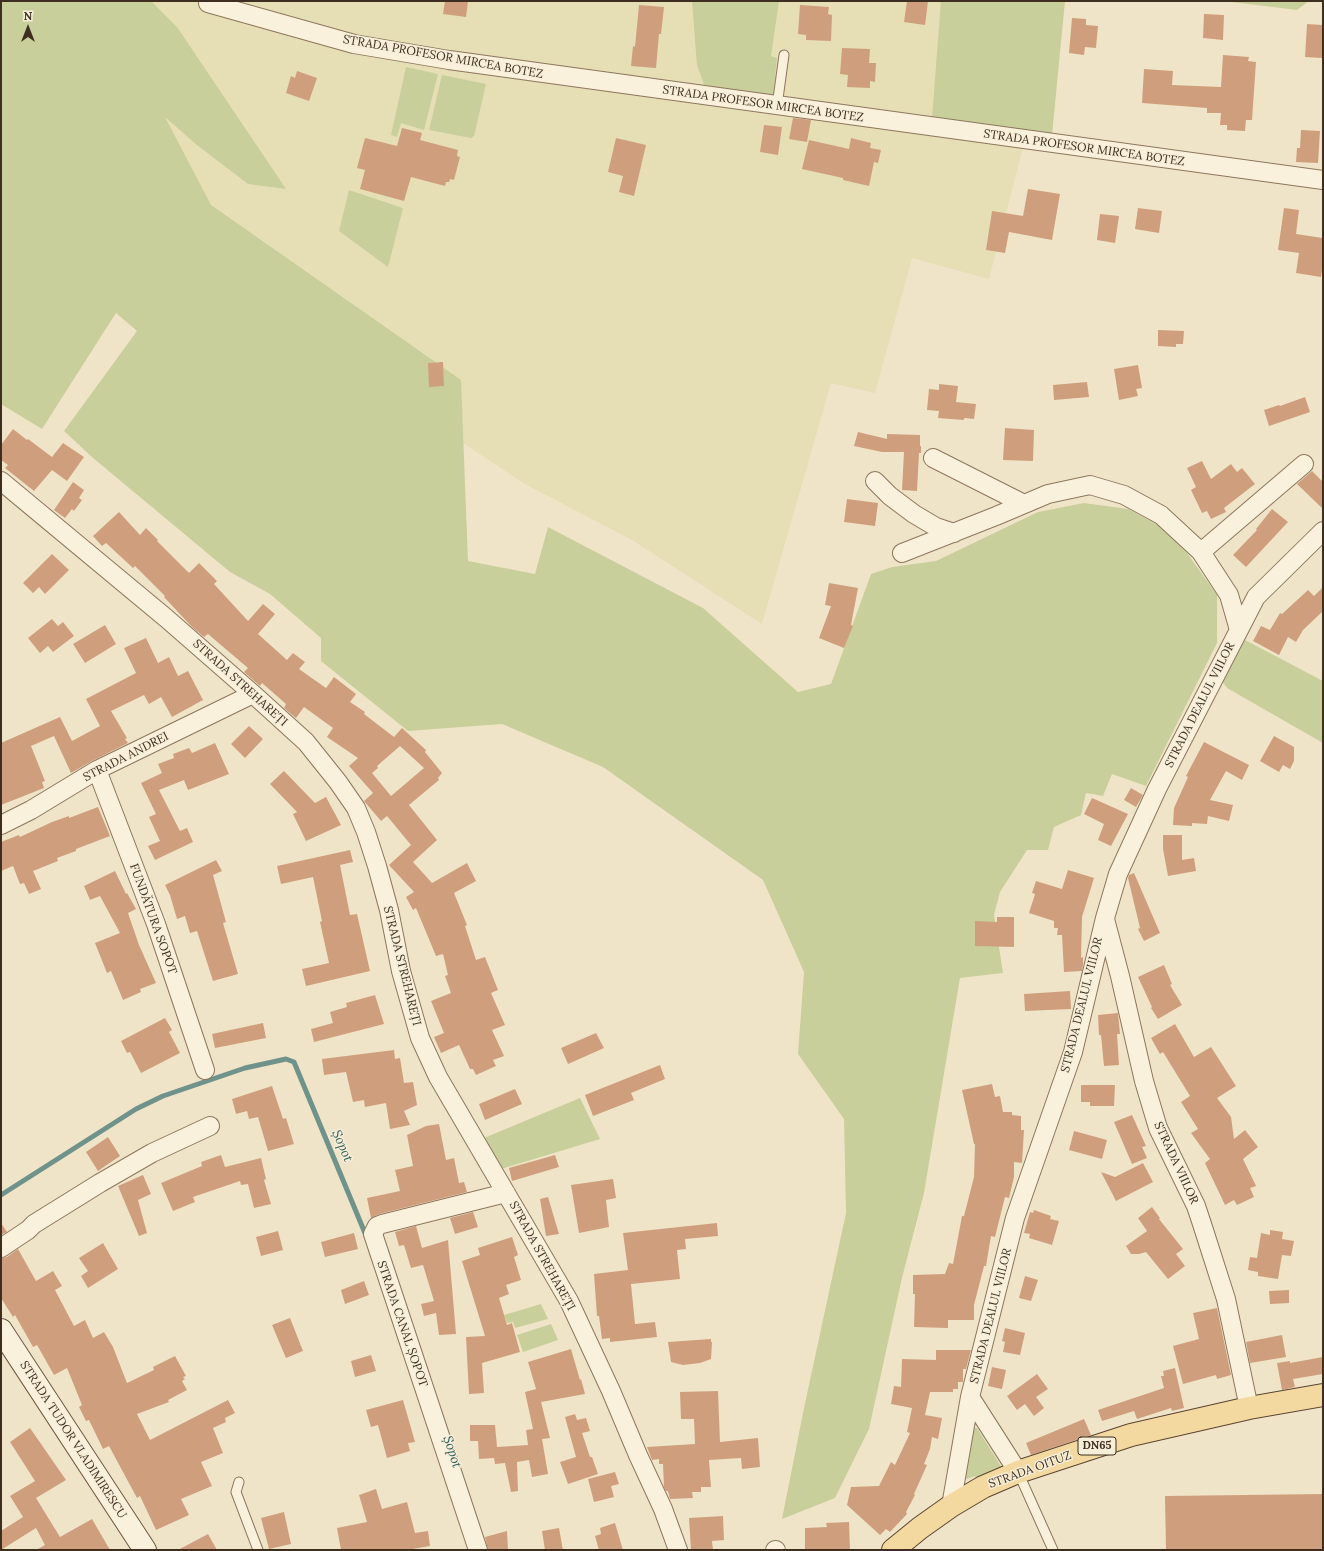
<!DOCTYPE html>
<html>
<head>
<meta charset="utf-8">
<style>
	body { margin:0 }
	#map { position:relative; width:1324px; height:1551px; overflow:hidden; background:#f0e4c8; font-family:Lora,serif }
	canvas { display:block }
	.frame { position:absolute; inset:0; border:2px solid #3d2e20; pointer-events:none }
	.north { position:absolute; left:8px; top:8px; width:40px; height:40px; -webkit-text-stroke:3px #f7eed8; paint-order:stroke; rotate:0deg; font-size:11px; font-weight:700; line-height:16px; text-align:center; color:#3d2e20 }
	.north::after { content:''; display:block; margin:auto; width:14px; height:18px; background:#3d2e20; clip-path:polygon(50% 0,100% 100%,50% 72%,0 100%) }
</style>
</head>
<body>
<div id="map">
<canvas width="1324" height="1551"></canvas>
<div class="frame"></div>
<div class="north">N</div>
</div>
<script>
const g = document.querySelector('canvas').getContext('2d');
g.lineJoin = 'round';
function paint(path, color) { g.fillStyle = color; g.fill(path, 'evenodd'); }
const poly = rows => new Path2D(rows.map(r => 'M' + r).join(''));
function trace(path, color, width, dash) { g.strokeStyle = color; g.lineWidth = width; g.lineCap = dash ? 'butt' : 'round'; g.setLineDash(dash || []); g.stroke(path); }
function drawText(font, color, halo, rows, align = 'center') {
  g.font = font + ' Lora,serif'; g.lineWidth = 3; g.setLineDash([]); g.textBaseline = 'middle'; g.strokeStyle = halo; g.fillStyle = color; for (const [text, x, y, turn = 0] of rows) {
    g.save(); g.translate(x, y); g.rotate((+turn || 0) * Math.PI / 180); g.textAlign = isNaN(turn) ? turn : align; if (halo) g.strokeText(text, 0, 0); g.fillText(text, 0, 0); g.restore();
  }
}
paint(poly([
	[18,1,1061,1,989,279,912,258,875,393,831,383,762,624,632,540,525,484,425,418,335,349]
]), '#e6deb5');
paint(poly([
	[1,1,151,1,177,27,286,189,248,184,197,145,165,117,211,205,461,380,468,561,535,574,548,527,703,608,798,692,831,684,871,574,892,567,936,561,1038,512,1084,503,1128,509,1162,527,1187,553,1217,595,1217,643,1146,786,1112,774,1103,796,1086,793,1081,815,1054,827,1048,850,1027,850,1000,892,994,915,1003,973,960,978,924,1193,902,1278,869,1429,835,1498,782,1519,804,1408,846,1213,844,1119,798,1054,804,972,763,880,603,767,502,724,408,731,321,661,321,638,270,594,230,572,93,458,64,431,137,331,116,313,42,429,1,404],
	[692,1,779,1,771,56,777,58,773,96,705,87,697,65],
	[941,1,1065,1,1052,135,932,118],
	[1224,1,1309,1,1297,10],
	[406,67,438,74,424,130,401,123,397,137,391,135],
	[442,75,486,84,474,136,471,138,429,130],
	[349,190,403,208,388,267,339,231],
	[1245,640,1323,681,1323,743,1227,688,1222,681],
	[580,1098,600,1139,501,1169,484,1138],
	[541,1304,548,1319,515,1328,513,1322,507,1323,504,1315],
	[551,1324,558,1340,523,1352,517,1335],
	[974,1428,977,1428,1002,1468,976,1482,975,1476,967,1479,965,1477]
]), '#c9cf9b');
trace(poly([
	[1,1195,136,1109,163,1096,245,1068,286,1059,294,1062,367,1238]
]), '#6f938a', 5);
paint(poly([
	[445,1,468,1,466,17,443,14],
	[907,1,928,1,925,25,904,22],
	[639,5,664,7,661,34,659,34,656,68,631,66,633,46,635,47],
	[800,5,829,7,828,14,832,15,831,41,806,40,806,35,798,34],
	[1204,14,1224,15,1223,40,1203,38],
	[1072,18,1086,19,1086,25,1098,26,1096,48,1085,47,1084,55,1069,53],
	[1307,24,1323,25,1322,58,1305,57],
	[842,48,870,49,869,63,876,63,875,82,870,81,870,88,847,87,848,75,840,74],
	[1223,55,1249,57,1248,61,1256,62,1252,120,1246,120,1245,131,1227,130,1227,125,1220,125,1221,113,1207,113,1207,108,1142,103,1144,69,1173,71,1172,85,1221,87],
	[297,71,317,78,309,101,286,93,291,76,295,78],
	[793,118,811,120,807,142,789,139],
	[764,125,782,127,778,155,760,152],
	[402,128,422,133,420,140,458,150,457,156,460,157,454,180,450,179,449,182,446,182,445,186,411,177,404,201,360,189,365,170,357,168,365,138,397,146],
	[1301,130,1320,131,1318,163,1296,162,1297,148,1300,148],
	[616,138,646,145,634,196,619,192,623,176,608,172],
	[851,138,871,143,870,148,881,150,878,163,874,162,869,186,843,180,843,178,802,169,809,140,849,149],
	[1028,189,1060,194,1052,240,1009,232,1005,253,986,250,992,211,1023,216],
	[1138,208,1162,211,1159,233,1135,229],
	[1284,208,1299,210,1296,234,1323,238,1323,263,1321,277,1296,273,1299,253,1278,250],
	[1100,214,1119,216,1115,243,1097,240],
	[1158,330,1184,331,1183,344,1176,344,1176,347,1158,346],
	[443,362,444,386,429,387,428,363],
	[1138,365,1142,388,1136,389,1138,396,1119,400,1114,369],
	[1087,382,1089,397,1054,400,1053,385],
	[939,384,958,386,956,402,976,404,974,419,965,418,963,420,938,418,939,411,927,410,929,389,939,390],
	[1305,397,1310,412,1269,426,1264,410,1279,405,1280,406],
	[1005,428,1034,430,1033,461,1003,460],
	[13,429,27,440,28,439,52,457,63,443,84,457,67,481,52,470,34,491,5,468,8,465,1,460,1,445],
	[858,432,887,439,887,434,920,435,920,446,921,446,921,453,919,453,917,491,902,490,904,452,882,452,854,446],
	[1202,461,1211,479,1231,464,1237,472,1242,468,1255,484,1224,508,1226,512,1211,519,1207,511,1202,513,1191,490,1196,487,1187,468],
	[1312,471,1323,482,1323,509,1297,484],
	[73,482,84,490,79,498,82,500,74,511,72,509,65,518,54,510],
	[847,499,878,503,875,526,844,522],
	[1272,509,1288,522,1246,567,1233,555,1257,530,1256,529],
	[119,512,140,535,146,528,158,540,157,541,189,573,199,563,217,581,214,584,248,621,263,604,275,614,258,634,287,660,293,653,305,662,299,669,326,688,334,677,356,694,350,702,365,712,364,714,394,737,402,728,426,750,425,752,442,773,438,778,439,780,409,805,437,840,413,862,432,883,467,863,476,881,454,893,467,925,465,926,476,960,485,957,498,990,491,993,505,1025,492,1030,504,1056,493,1060,496,1066,476,1075,473,1069,470,1069,459,1045,441,1053,434,1037,444,1033,431,1001,451,993,445,976,448,975,443,954,436,956,416,908,413,910,406,897,414,892,389,865,411,845,387,816,381,821,364,801,373,793,349,766,358,758,327,737,333,728,304,707,296,718,291,714,284,708,286,704,262,683,260,686,244,672,248,668,208,634,204,637,192,627,164,597,165,596,135,566,133,568,106,543,102,546,93,536],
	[400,746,424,768,391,796,372,773,378,768,377,766],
	[52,554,69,570,45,594,39,587,33,593,23,583],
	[829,583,858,588,851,625,853,626,844,648,819,638,831,606,825,605],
	[1323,587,1323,611,1303,630,1296,642,1288,637,1279,655,1253,641,1261,626,1270,630,1280,613,1282,614,1308,590,1314,596],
	[52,619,58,626,63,622,74,636,53,652,48,646,40,653,28,638],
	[105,625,116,644,85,663,73,644],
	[146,638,158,663,169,657,178,676,188,671,203,700,172,717,161,697,149,704,144,695,111,711,127,738,125,739,128,743,92,761,71,773,54,736,31,746,45,781,42,782,44,788,1,805,1,743,60,717,72,741,100,726,86,699,136,673,124,648],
	[249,726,263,739,245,758,231,744],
	[1274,736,1294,747,1294,761,1290,769,1283,765,1279,772,1260,761],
	[1204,742,1249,765,1242,780,1226,771,1210,800,1233,805,1229,821,1208,816,1207,824,1192,823,1192,826,1173,825,1174,808,1188,777,1186,776],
	[215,743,229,774,188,790,184,780,159,790,180,831,187,828,193,842,155,860,148,846,160,841,149,817,156,814,141,783,162,773,158,764,174,758,173,754,189,748,192,753],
	[284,771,315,803,326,797,341,825,306,841,293,814,297,812,270,784],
	[1131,788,1143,795,1136,807,1124,800],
	[1092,798,1128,814,1111,846,1098,840,1104,824,1084,814],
	[98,807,110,836,76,849,76,851,57,858,58,861,33,871,41,889,29,894,24,883,20,884,13,866,1,871,1,842,19,835,20,837,52,822,69,816,69,818],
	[1163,835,1182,835,1182,860,1194,858,1196,871,1168,876,1163,849],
	[350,850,353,862,340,865,350,915,357,914,370,971,306,986,302,969,329,963,320,922,322,921,313,877,281,884,277,866],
	[216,860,222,871,213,875,226,922,223,923,238,974,213,981,197,931,190,933,185,916,177,919,170,895,165,885],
	[1068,870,1094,878,1082,917,1081,958,1083,957,1083,964,1082,971,1064,972,1062,935,1057,935,1058,928,1054,928,1054,921,1029,913,1035,894,1032,893,1036,881,1062,889],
	[115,871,126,894,127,893,136,909,128,913,139,945,156,983,140,989,141,992,123,1000,111,971,107,973,95,943,120,933,100,896,90,900,84,886],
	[1134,873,1160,933,1144,941,1138,929,1140,928,1128,878,1129,875],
	[997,917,1014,917,1014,947,975,946,975,921,997,922],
	[1164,965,1172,984,1170,985,1182,1005,1158,1019,1151,1008,1152,1007,1138,977],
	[1070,991,1071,1009,1025,1011,1024,994],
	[375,995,384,1024,314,1042,311,1029,333,1023,330,1012,347,1007,346,1003],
	[1118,1013,1120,1034,1117,1034,1119,1065,1104,1066,1101,1035,1099,1035,1098,1015],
	[165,1018,172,1030,169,1032,180,1053,141,1073,130,1052,127,1053,121,1041],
	[263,1023,266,1038,215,1048,212,1034],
	[1175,1024,1194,1057,1211,1047,1236,1086,1217,1098,1231,1117,1234,1139,1245,1130,1258,1147,1243,1159,1256,1186,1250,1188,1254,1197,1237,1205,1234,1200,1225,1205,1205,1163,1210,1159,1191,1133,1198,1129,1181,1102,1190,1096,1163,1052,1160,1054,1151,1038],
	[596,1033,604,1048,568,1064,561,1048],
	[394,1050,395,1059,400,1058,404,1083,413,1082,417,1105,404,1111,410,1125,390,1129,386,1103,365,1107,364,1100,353,1102,346,1072,324,1075,322,1059],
	[660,1065,665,1079,631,1093,634,1100,593,1116,585,1095],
	[992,1084,995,1097,1000,1096,1003,1112,1012,1112,1012,1115,1021,1116,1021,1130,1024,1130,1022,1163,1014,1162,1014,1177,1009,1198,1005,1197,995,1237,991,1236,986,1266,984,1266,974,1305,974,1320,948,1320,948,1328,914,1327,915,1294,913,1294,913,1275,945,1274,949,1263,953,1264,962,1216,964,1216,974,1177,975,1144,974,1144,962,1090],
	[1081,1085,1115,1085,1114,1106,1090,1106,1090,1102,1081,1102],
	[272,1086,283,1119,286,1118,294,1144,268,1151,258,1117,249,1119,247,1111,236,1114,232,1099],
	[515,1089,522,1104,485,1120,479,1104],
	[1132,1115,1146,1146,1142,1147,1147,1158,1132,1164,1114,1122],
	[439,1124,446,1160,454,1158,459,1183,464,1182,467,1192,379,1214,371,1218,367,1198,400,1191,395,1170,413,1166,407,1135,426,1126],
	[1074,1131,1107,1140,1102,1159,1069,1150],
	[108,1137,120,1156,98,1171,86,1152],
	[221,1155,225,1167,261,1158,266,1179,264,1180,271,1204,254,1208,248,1184,241,1185,240,1181,193,1197,195,1202,173,1211,161,1183,202,1166,201,1162],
	[555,1155,559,1167,512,1181,509,1168],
	[1143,1163,1153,1182,1116,1201,1101,1172,1115,1177],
	[143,1175,151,1194,138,1200,147,1233,139,1236,118,1186],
	[613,1179,616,1198,606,1200,609,1227,579,1233,571,1185],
	[548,1197,559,1234,546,1236,540,1199],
	[1152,1207,1160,1218,1159,1219,1183,1249,1176,1254,1185,1266,1168,1279,1146,1252,1139,1254,1131,1254,1126,1246,1147,1231,1138,1218],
	[1034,1210,1051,1216,1050,1219,1059,1221,1052,1245,1029,1238,1030,1234,1024,1233,1030,1212,1033,1213],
	[473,1212,478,1227,455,1234,450,1218],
	[1,1223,7,1232,1,1235],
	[717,1223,718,1236,685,1239,686,1249,677,1250,680,1279,631,1284,635,1324,655,1322,657,1337,610,1342,610,1338,602,1339,599,1316,597,1316,594,1274,628,1270,623,1233],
	[416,1226,422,1248,448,1240,456,1334,439,1335,436,1313,424,1316,421,1304,434,1301,423,1265,411,1268,404,1245,399,1246,395,1232],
	[1270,1230,1283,1232,1282,1239,1294,1241,1291,1256,1282,1255,1278,1279,1258,1276,1258,1272,1248,1270,1250,1257,1257,1258,1261,1233,1270,1235],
	[278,1231,283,1250,261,1256,256,1237],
	[354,1233,358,1249,325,1257,321,1242],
	[512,1237,518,1255,514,1257,521,1280,506,1285,509,1294,499,1298,507,1325,512,1323,520,1352,482,1363,484,1393,469,1394,466,1337,485,1336,462,1261,480,1255,478,1248],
	[103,1243,118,1269,88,1288,81,1276,88,1271,79,1258],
	[18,1249,36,1281,53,1271,62,1286,55,1290,74,1326,85,1320,93,1338,104,1332,113,1347,127,1383,154,1370,153,1367,175,1356,186,1376,183,1377,185,1379,182,1381,187,1390,168,1400,169,1402,137,1414,150,1440,228,1400,235,1413,225,1418,226,1422,213,1428,223,1453,201,1462,212,1486,181,1499,189,1515,156,1530,140,1496,137,1498,109,1446,103,1449,89,1420,86,1421,79,1407,82,1405,67,1368,54,1375,37,1345,33,1347,15,1315,13,1317,1,1298,1,1258,7,1257],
	[1025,1276,1038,1280,1031,1301,1019,1298],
	[364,1281,369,1295,345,1304,341,1290],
	[1289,1290,1289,1303,1270,1304,1269,1291],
	[1217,1308,1231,1375,1217,1379,1216,1375,1183,1384,1173,1346,1199,1339,1193,1313],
	[290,1318,303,1351,286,1358,272,1325],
	[1005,1328,1025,1333,1020,1355,1003,1352,1005,1342,1002,1341],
	[1282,1335,1286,1357,1250,1363,1246,1342],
	[711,1339,711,1342,712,1342,711,1359,700,1363,683,1365,671,1362,668,1342],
	[571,1349,580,1380,581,1379,585,1394,541,1402,550,1438,542,1439,548,1474,532,1477,529,1460,517,1462,518,1491,511,1492,505,1463,495,1464,494,1458,479,1459,478,1441,470,1441,470,1425,495,1425,497,1447,528,1445,526,1430,533,1429,525,1392,536,1389,528,1362],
	[936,1350,971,1350,966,1369,963,1369,963,1382,958,1382,958,1389,953,1389,953,1392,930,1392,925,1415,942,1418,938,1439,932,1437,930,1449,924,1464,927,1465,914,1494,915,1495,906,1512,907,1514,890,1532,886,1529,880,1535,847,1505,851,1487,879,1486,891,1462,895,1465,910,1433,907,1432,912,1408,891,1404,894,1386,901,1387,902,1359,936,1360],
	[371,1355,376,1371,355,1377,351,1361],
	[1323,1357,1323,1374,1293,1379,1295,1387,1282,1390,1277,1363,1290,1361,1290,1363],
	[992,1367,1006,1370,1002,1389,988,1386],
	[1175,1368,1184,1408,1172,1411,1171,1408,1137,1419,1134,1411,1102,1421,1098,1410,1164,1388,1161,1376,1164,1376,1163,1371],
	[1037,1374,1048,1389,1036,1397,1044,1408,1034,1416,1025,1404,1017,1410,1007,1396],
	[718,1391,720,1442,758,1438,760,1467,742,1469,741,1458,709,1460,711,1487,701,1487,701,1492,692,1492,693,1498,670,1499,668,1491,666,1491,664,1487,663,1464,659,1464,659,1459,652,1460,647,1447,695,1444,694,1419,681,1419,680,1392],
	[403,1400,415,1442,408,1443,410,1451,387,1458,378,1425,371,1427,366,1410],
	[575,1414,577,1420,586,1418,590,1431,582,1433,590,1457,592,1457,598,1474,568,1484,560,1462,576,1457,565,1417],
	[1084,1419,1091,1435,1031,1455,1026,1443],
	[30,1428,66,1480,36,1498,60,1537,92,1519,110,1550,36,1550,45,1545,36,1528,1,1550,1,1531,23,1517,10,1496,35,1481,10,1442],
	[615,1472,619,1484,611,1486,614,1497,594,1502,588,1479],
	[376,1489,382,1509,407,1502,415,1533,428,1531,430,1546,407,1550,341,1550,337,1528,367,1522,359,1495],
	[1323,1494,1323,1550,1166,1550,1165,1496],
	[284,1512,291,1544,269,1549,261,1518],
	[723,1516,724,1540,712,1541,713,1550,691,1550,689,1518],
	[849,1522,850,1550,805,1550,805,1528,827,1527,826,1523],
	[615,1523,623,1550,599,1550,595,1536,601,1534,600,1528],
	[559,1528,563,1550,545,1550,542,1531],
	[507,1531,508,1550,488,1550,485,1537],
	[208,1534,217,1550,178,1550]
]), '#cf9f7d');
const service = poly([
	[777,106,784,55],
	[1018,1472,1053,1550],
	[239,1482,236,1492,258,1550]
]);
const minor = poly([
	[208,3,354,44,449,60,1323,180],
	[933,458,1024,504],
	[1,481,166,618,253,694,306,742,338,782,356,808,366,832,377,866,389,910,401,971,420,1038,438,1077,569,1301,611,1391,638,1455,663,1509,678,1550],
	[875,481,890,496,914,514,936,527,954,533],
	[1201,552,1304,464],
	[902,553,996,516,1048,494,1090,485,1124,495,1161,515,1201,552,1229,595,1239,630],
	[97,770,156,924,205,1070],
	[1,825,31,810,97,770,253,694],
	[1105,919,1120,976,1144,1081,1158,1128,1196,1206,1202,1224,1226,1299,1249,1408],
	[1,1248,28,1230,34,1224,100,1183,152,1153,210,1126],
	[970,1397,1018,1472],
	[951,1506,970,1397,1015,1218,1073,1052,1105,918,1118,874,1157,789,1256,597,1323,531],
	[478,1550,373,1234,377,1226,382,1224,506,1193],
	[775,1550,776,1550]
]);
const secondary = poly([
	[1,1330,145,1550]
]);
const primary = poly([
	[893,1550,920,1528,951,1506,983,1487,1018,1472,1131,1435,1249,1408,1323,1395]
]);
trace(service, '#8d765c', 11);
trace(minor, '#8d765c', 20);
trace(secondary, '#6f573f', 24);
trace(primary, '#5b4430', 24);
trace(service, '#faf1dc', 9);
trace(minor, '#faf1dc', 18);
trace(secondary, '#faf1dc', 22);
trace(primary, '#f3d9a0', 22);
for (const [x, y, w] of [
	[1097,1446,38]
]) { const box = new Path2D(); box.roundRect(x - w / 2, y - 9, w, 18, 3); g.fillStyle = '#f7eed8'; g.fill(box); trace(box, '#3d2e20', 1); }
drawText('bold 11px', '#3d2e20', null, [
	["DN65",1097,1446]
]);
drawText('12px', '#3d2e20', '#f7eed8', [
	["STRADA PROFESOR MIRCEA BOTEZ",443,57,10],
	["STRADA PROFESOR MIRCEA BOTEZ",763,104,8],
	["STRADA PROFESOR MIRCEA BOTEZ",1084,148,8],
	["STRADA STREHAREȚI",240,683,42],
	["STRADA DEALUL VIILOR",1200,705,-63],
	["STRADA ANDREI",126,757,-27],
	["FUNDĂTURA SOPOT",153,919,70],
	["STRADA STREHAREȚI",402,966,76],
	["STRADA DEALUL VIILOR",1082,1005,-76],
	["STRADA VIILOR",1176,1163,65],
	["STRADA STREHAREȚI",542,1256,61],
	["STRADA DEALUL VIILOR",991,1316,-76],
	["STRADA CANAL ȘOPOT",402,1324,71],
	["STRADA TUDOR VLADIMIRESCU",73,1440,57],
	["STRADA OITUZ",1030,1470,-20]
]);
drawText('italic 13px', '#2f5d5a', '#f7eed8', [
	["Șopot",342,1146,67],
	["Șopot",452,1452,72]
]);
</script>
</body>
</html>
